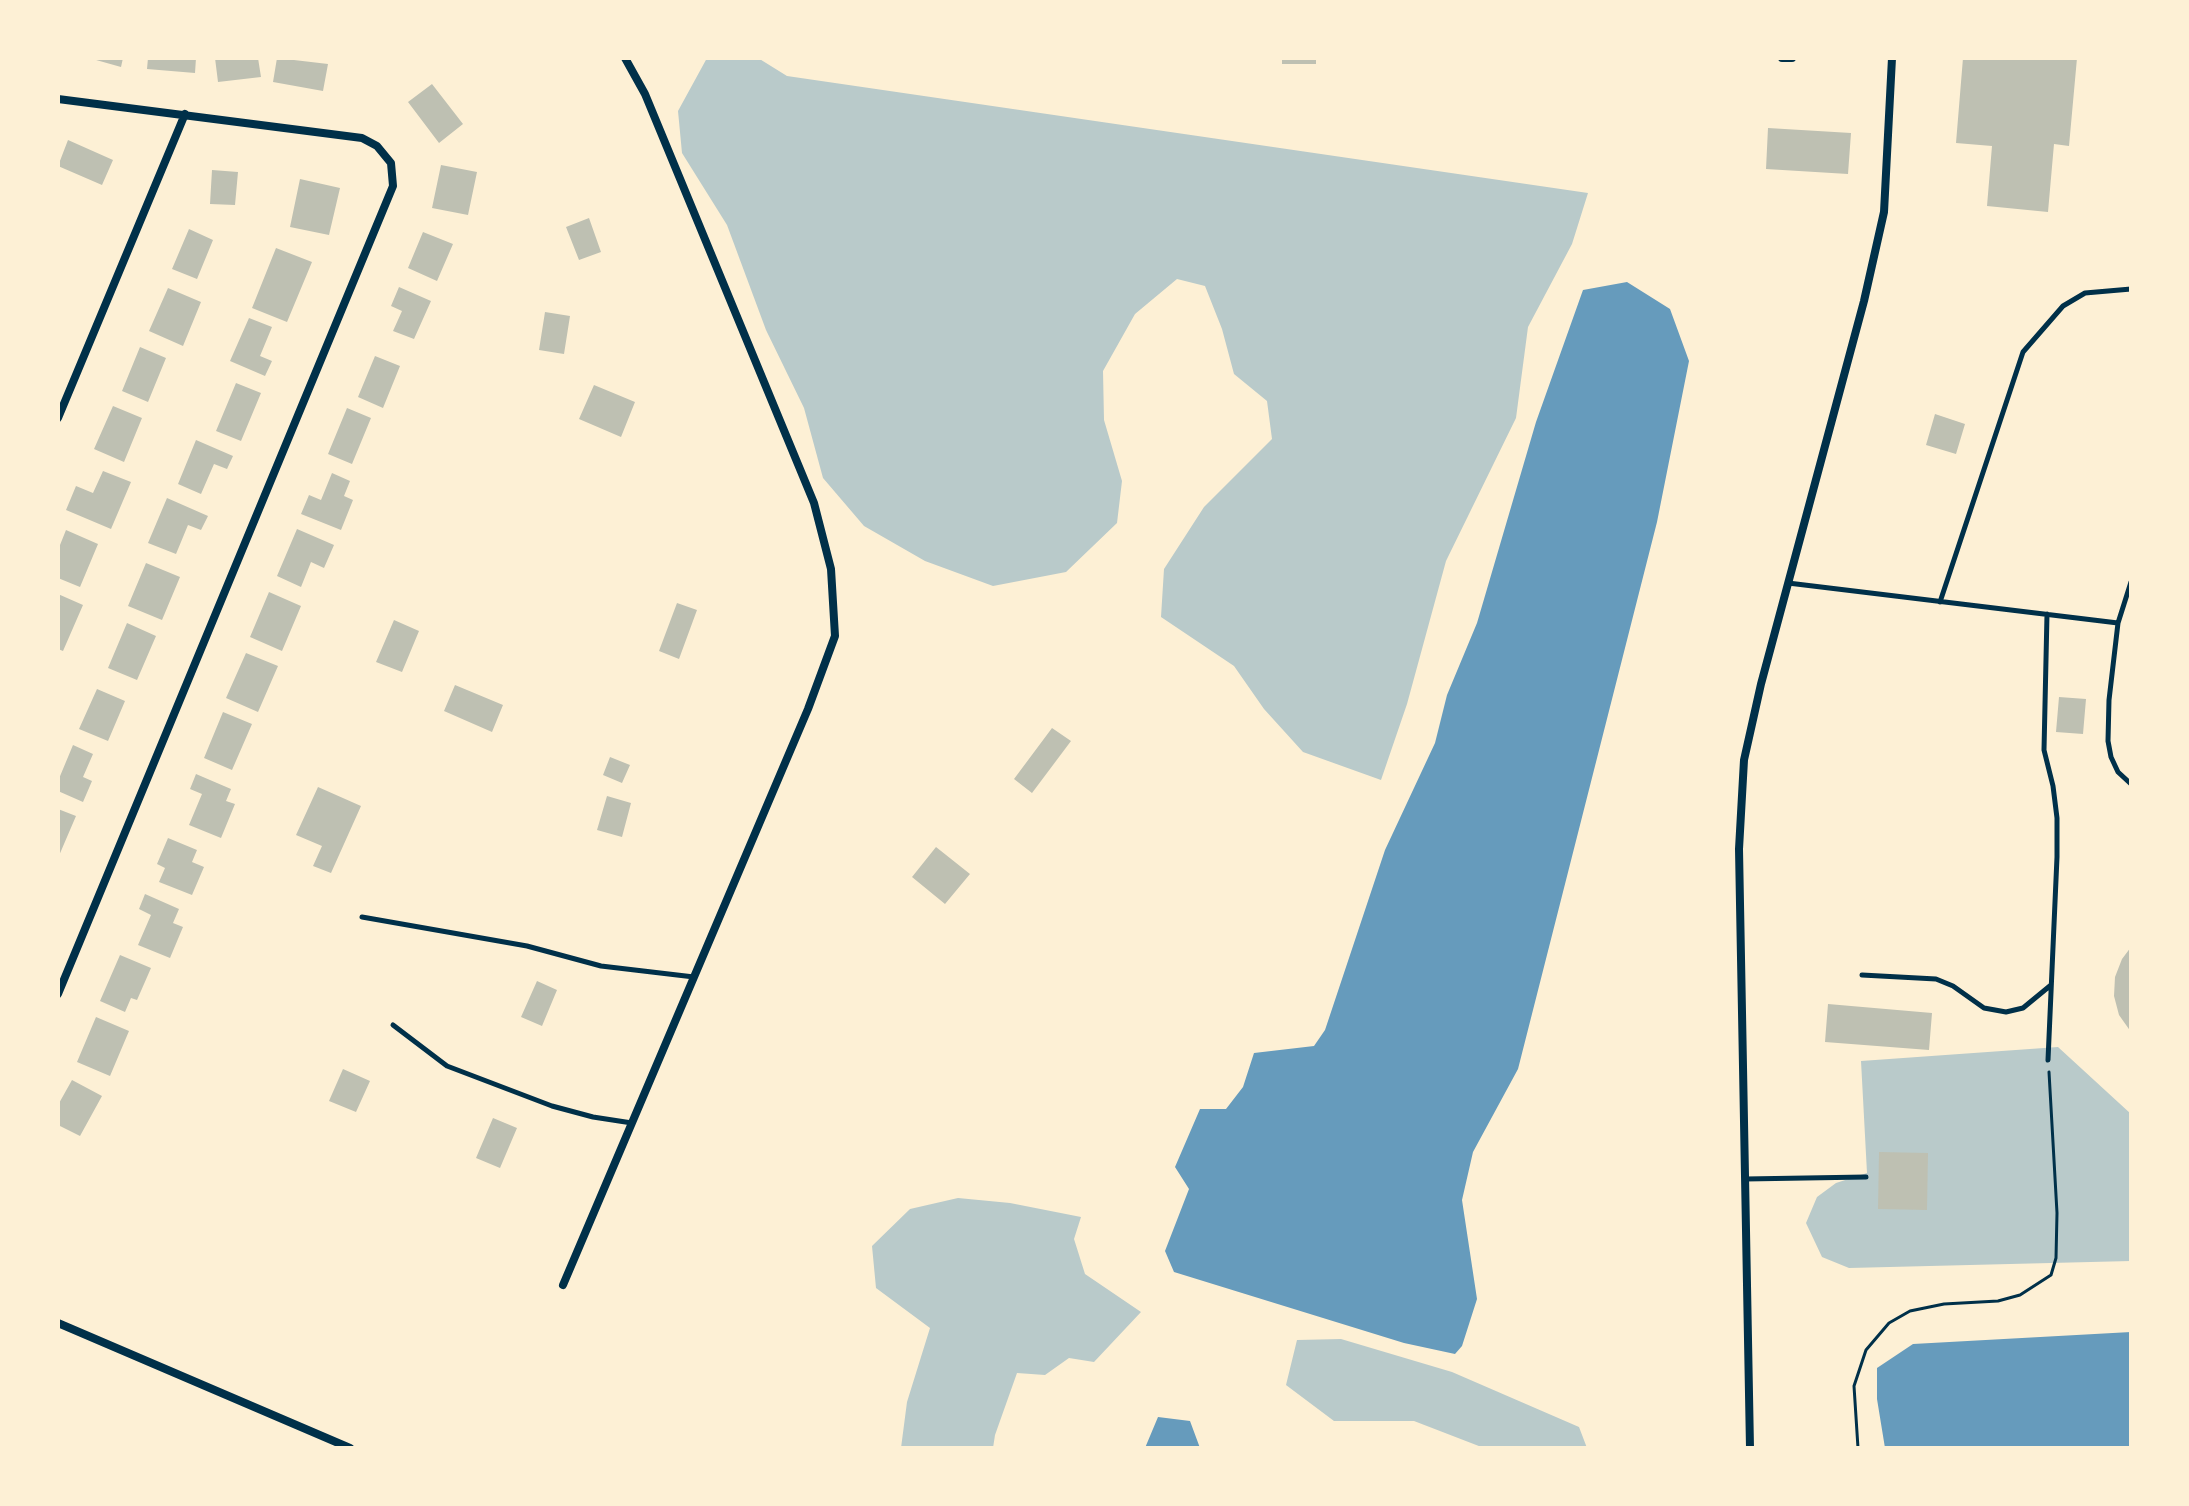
<!DOCTYPE html>
<html>
<head>
<meta charset="utf-8">
<style>
	body { margin:0 }
	#map { position:relative; width:2189px; height:1506px; overflow:hidden; background:#fdf0d5; font-family:"Source Serif 4",serif }
	canvas { display:block }
	.frame { position:absolute; inset:0; border:60px solid #fdf0d5; pointer-events:none }
</style>
</head>
<body>
<div id="map">
<canvas width="2189" height="1506"></canvas>
<div class="frame"></div>
</div>
<script>
const g = document.querySelector('canvas').getContext('2d');
g.lineJoin = 'round';
function paint(path, color) { g.fillStyle = color; g.fill(path, 'evenodd'); }
const poly = rows => new Path2D(rows.map(r => 'M' + r).join(''));
function trace(path, color, width, dash) { g.strokeStyle = color; g.lineWidth = width; g.lineCap = dash ? 'butt' : 'round'; g.setLineDash(dash || []); g.stroke(path); }
paint(poly([
	[707,58,758,58,787,76,1588,193,1572,244,1528,327,1516,418,1446,561,1407,704,1381,780,1303,752,1264,709,1234,666,1161,617,1164,569,1204,507,1272,439,1267,401,1234,374,1222,329,1205,286,1177,279,1135,314,1103,371,1104,420,1122,481,1117,523,1066,572,993,586,925,561,864,526,823,478,804,408,766,330,727,225,682,153,678,111],
	[2058,1047,2131,1114,2131,1261,1849,1268,1822,1257,1806,1223,1817,1197,1836,1183,1867,1173,1861,1061],
	[958,1198,1010,1203,1081,1217,1074,1239,1085,1274,1141,1312,1094,1362,1069,1358,1045,1375,1017,1373,995,1435,993,1448,901,1448,907,1402,930,1328,876,1288,872,1246,910,1209],
	[1341,1339,1452,1372,1579,1427,1587,1448,1484,1448,1414,1421,1334,1421,1286,1385,1297,1340]
]), '#b9caca');
paint(poly([
	[1627,282,1670,309,1689,361,1657,522,1518,1069,1473,1152,1462,1200,1477,1299,1462,1346,1455,1354,1404,1343,1174,1272,1165,1251,1189,1189,1175,1167,1200,1109,1226,1109,1243,1087,1254,1053,1314,1046,1325,1030,1385,850,1435,743,1447,695,1477,623,1536,422,1583,290],
	[2131,1332,2131,1448,1885,1448,1877,1399,1877,1368,1913,1344],
	[1158,1417,1190,1421,1200,1448,1145,1448]
]), '#669bbc');
paint(poly([
	[89,58,123,58,121,67],
	[148,58,196,58,195,73,147,69],
	[215,58,258,58,261,77,218,82],
	[277,58,328,64,323,91,273,82],
	[1282,58,1316,58,1316,64,1282,64],
	[1963,58,2077,58,2069,146,2054,144,2048,212,1987,206,1992,146,1956,143],
	[432,84,463,124,439,143,408,102],
	[1768,128,1851,133,1848,174,1766,169],
	[68,140,113,160,102,185,58,166],
	[441,165,477,172,468,215,432,208],
	[212,170,238,172,235,205,210,204],
	[300,179,340,188,329,235,290,227],
	[589,218,601,252,579,260,566,227],
	[189,229,213,240,197,279,172,269],
	[423,232,453,244,437,281,408,268],
	[276,248,312,262,287,322,252,308],
	[399,287,431,301,414,339,393,331,402,311,391,306],
	[168,288,201,302,183,346,149,331],
	[545,312,570,316,564,354,539,350],
	[249,318,272,327,260,356,272,361,265,376,230,361],
	[140,347,166,358,148,402,122,391],
	[375,356,400,366,383,408,358,397],
	[236,383,261,393,241,441,216,431],
	[594,385,635,402,621,437,579,419],
	[113,406,142,418,124,462,94,449],
	[347,408,371,418,352,464,328,454],
	[1935,414,1965,424,1956,454,1926,445],
	[196,440,233,456,227,469,214,464,201,494,178,484],
	[103,471,131,482,111,529,66,510,76,486,93,493],
	[332,473,350,481,344,496,353,500,341,530,301,514,309,495,321,500],
	[167,498,208,516,201,530,188,525,176,554,148,543],
	[297,529,334,545,324,568,311,562,301,587,277,576],
	[66,530,98,544,80,587,58,578,58,550],
	[146,563,180,577,162,620,128,606],
	[269,592,301,606,282,651,250,637],
	[58,594,83,605,63,651,58,649],
	[677,603,697,610,679,659,659,651],
	[394,620,419,631,402,672,376,662],
	[127,623,156,636,137,680,108,668],
	[246,653,278,666,258,712,226,698],
	[455,685,503,705,492,732,444,711],
	[97,689,125,701,108,741,79,729],
	[2059,697,2086,699,2083,734,2056,732],
	[223,712,252,724,232,770,204,758],
	[1052,728,1071,741,1032,793,1014,779],
	[73,745,93,754,83,777,92,781,83,802,58,791,58,781],
	[610,757,630,765,622,783,603,775],
	[196,774,231,789,226,801,235,804,221,838,189,825,202,794,190,789],
	[318,787,361,806,331,873,313,866,322,846,296,835],
	[607,796,631,803,622,837,597,830],
	[58,809,76,816,58,858],
	[168,838,197,850,192,862,204,867,192,895,159,882,165,868,157,864],
	[936,847,970,874,945,904,912,877],
	[145,894,179,909,173,923,183,927,170,958,138,945,151,915,139,909],
	[2131,947,2131,1032,2119,1015,2114,996,2115,977,2122,959],
	[120,955,151,968,137,1000,131,998,125,1012,100,1001],
	[537,981,557,990,542,1026,521,1017],
	[1828,1004,1932,1013,1929,1050,1825,1042],
	[96,1017,129,1031,110,1076,77,1062],
	[343,1069,370,1081,356,1112,329,1101],
	[72,1080,102,1096,80,1136,58,1125,58,1105],
	[493,1118,517,1128,500,1168,476,1158],
	[1879,1152,1928,1153,1927,1210,1878,1209]
]), '#bec0b2');
trace(poly([
	[1858,1448,1854,1386,1866,1350,1889,1323,1910,1311,1944,1304,1998,1301,2020,1295,2051,1275,2056,1258,2057,1213,2049,1072]
]), '#003049', 3);
trace(poly([
	[2131,582,2118,623,2109,700,2108,741,2111,757,2118,772,2131,784],
	[1788,583,2118,623],
	[1940,602,2023,352,2063,306,2085,293,2131,289],
	[2047,614,2044,750,2053,786,2057,818,2057,857,2048,1060],
	[362,917,527,946,601,966,694,977],
	[1862,975,1936,979,1953,986,1984,1008,2006,1012,2023,1008,2051,985],
	[393,1025,447,1066,552,1106,593,1117,632,1123],
	[1745,1179,1866,1177]
]), '#003049', 5);
trace(poly([
	[1782,58,1792,58],
	[58,99,362,138,377,146,391,163,393,186,58,994],
	[58,418,185,114],
	[563,1285,808,709,835,636,831,569,814,503,645,94,625,58],
	[58,1323,350,1448],
	[1750,1448,1739,849,1744,760,1761,684,1864,301,1884,212,1892,58]
]), '#003049', 8);
</script>
</body>
</html>
